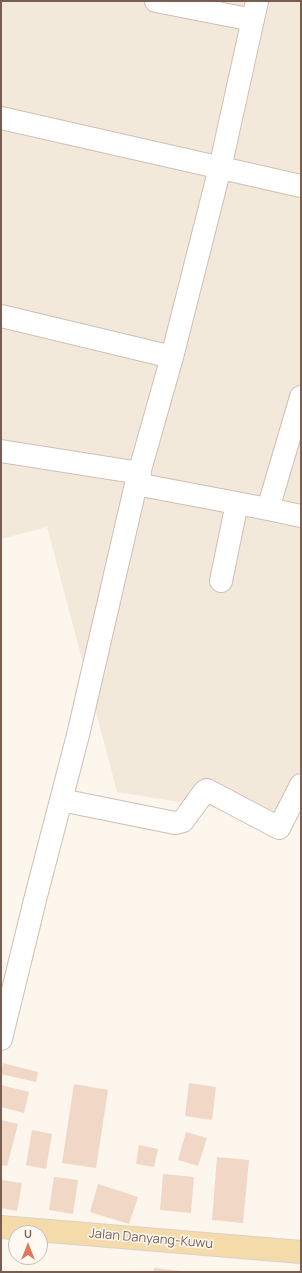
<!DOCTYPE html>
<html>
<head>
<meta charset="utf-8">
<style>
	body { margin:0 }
	#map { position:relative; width:302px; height:1273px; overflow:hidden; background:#fcf6ed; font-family:Manrope,sans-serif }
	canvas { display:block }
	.frame { position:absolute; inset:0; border:2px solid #775e50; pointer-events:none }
	.north { position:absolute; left:8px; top:1225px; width:40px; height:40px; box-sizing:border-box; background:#fefaf3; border:1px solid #c8bcb2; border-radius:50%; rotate:0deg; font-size:11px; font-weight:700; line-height:16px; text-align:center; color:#775e50 }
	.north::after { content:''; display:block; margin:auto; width:14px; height:18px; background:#de7a5a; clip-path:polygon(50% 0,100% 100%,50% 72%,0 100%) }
</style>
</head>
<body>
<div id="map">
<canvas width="302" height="1273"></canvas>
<div class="frame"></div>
<div class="north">U</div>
</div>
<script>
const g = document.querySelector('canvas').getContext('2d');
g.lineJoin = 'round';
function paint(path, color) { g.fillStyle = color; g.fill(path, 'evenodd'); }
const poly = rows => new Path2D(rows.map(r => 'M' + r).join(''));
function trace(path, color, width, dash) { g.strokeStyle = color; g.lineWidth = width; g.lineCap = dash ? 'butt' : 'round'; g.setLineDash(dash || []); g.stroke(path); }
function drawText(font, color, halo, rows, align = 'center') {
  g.font = font + ' Manrope,sans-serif'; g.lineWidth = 3; g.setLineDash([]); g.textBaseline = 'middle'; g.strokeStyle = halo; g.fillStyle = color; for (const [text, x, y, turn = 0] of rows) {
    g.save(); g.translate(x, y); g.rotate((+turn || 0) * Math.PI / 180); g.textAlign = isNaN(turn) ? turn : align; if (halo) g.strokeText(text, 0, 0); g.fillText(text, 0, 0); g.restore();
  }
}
paint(poly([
	[1,1,301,1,301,771,283,819,117,792,47,527,1,539]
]), '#f3e9db');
paint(poly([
	[3,1063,38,1072,36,1082,1,1074],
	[189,1083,216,1087,212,1120,185,1116],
	[74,1084,108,1090,96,1168,62,1163],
	[1,1085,29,1092,24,1113,1,1107],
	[1,1120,18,1124,7,1166,1,1165],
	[32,1130,52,1134,46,1169,26,1165],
	[186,1132,207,1138,198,1166,178,1160],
	[139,1145,158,1149,154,1167,136,1164],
	[217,1157,249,1160,243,1223,212,1220],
	[163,1174,194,1177,191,1213,160,1210],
	[54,1177,78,1180,73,1214,49,1210],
	[1,1180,22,1183,17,1211,1,1208],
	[98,1184,138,1197,129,1224,90,1212],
	[154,1268,182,1271,182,1272,154,1272]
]), '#f0d7c6');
const minor = poly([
	[156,1,253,20],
	[1,118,301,186],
	[1,316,172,357],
	[1,451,140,473],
	[136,484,268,509,301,516],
	[268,509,301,397],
	[221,581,237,503],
	[61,800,175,823,183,821,204,792,207,790,279,828,301,785],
	[1,1039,36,896,78,735,136,484,172,357,220,168,257,1]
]);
const major = poly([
	[1,1227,301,1252]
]);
trace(minor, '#cebfb2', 24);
trace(major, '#d9d2ce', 24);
trace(minor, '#fff', 22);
trace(major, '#f6dbaa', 22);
drawText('13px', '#775e50', '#fefaf3', [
	["Jalan Danyang-Kuwu",151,1239,5]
]);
</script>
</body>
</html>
